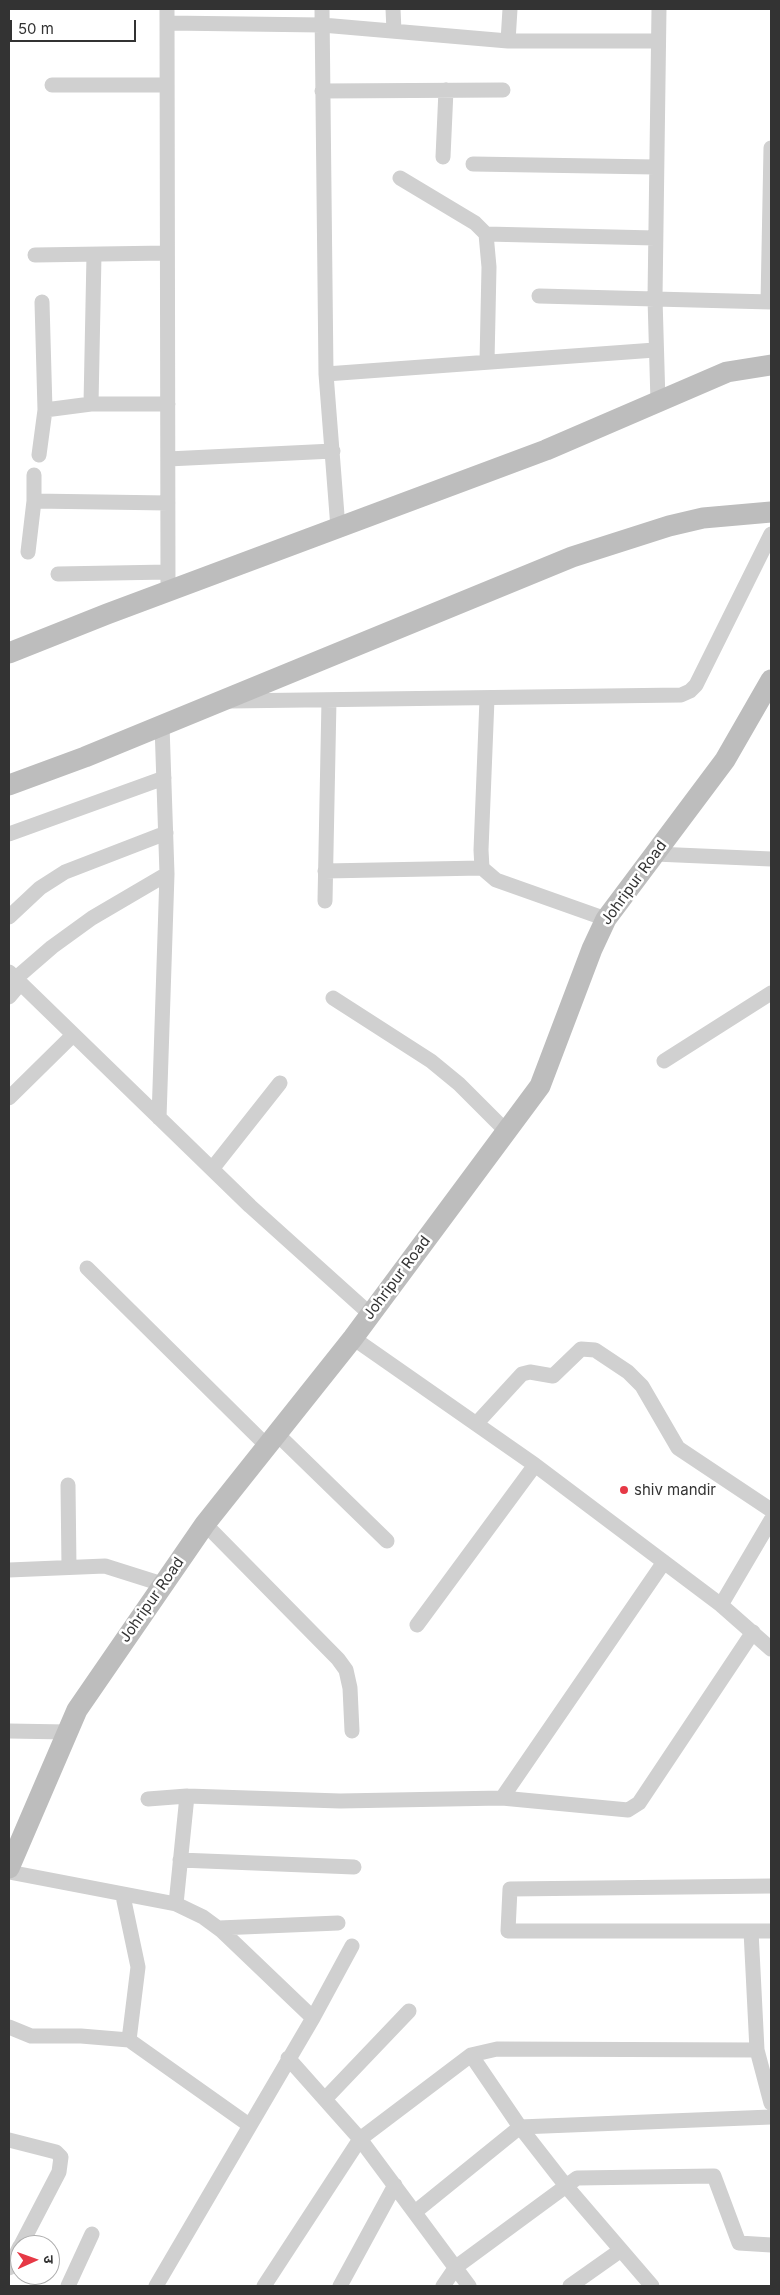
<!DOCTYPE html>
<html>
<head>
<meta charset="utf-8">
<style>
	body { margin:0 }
	#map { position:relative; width:780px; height:2295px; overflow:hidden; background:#fff; font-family:Inter,"Noto Sans Devanagari",sans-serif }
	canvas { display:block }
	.frame { position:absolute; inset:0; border:10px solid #333; pointer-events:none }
	.north { position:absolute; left:10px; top:2235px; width:50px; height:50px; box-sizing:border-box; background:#fff; border:1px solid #adadad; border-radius:50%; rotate:88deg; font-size:14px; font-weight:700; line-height:20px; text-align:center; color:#333 }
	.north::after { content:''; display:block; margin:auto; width:18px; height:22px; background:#e63946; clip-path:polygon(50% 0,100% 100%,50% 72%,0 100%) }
	.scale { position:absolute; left:10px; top:20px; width:126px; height:22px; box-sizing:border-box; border:2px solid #333; border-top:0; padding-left:6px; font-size:15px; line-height:18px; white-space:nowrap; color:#333; -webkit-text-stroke:4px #fff; paint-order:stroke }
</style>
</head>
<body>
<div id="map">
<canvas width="780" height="2295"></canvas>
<div class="frame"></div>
<div class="north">उ</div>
<div class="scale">50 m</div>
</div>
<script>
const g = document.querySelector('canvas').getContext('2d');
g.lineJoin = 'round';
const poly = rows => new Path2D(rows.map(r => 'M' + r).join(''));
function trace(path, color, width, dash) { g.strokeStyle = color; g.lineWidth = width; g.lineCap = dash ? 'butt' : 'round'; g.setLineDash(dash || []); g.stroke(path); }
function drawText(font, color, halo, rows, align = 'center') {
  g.font = font + ' Inter,sans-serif'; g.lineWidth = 5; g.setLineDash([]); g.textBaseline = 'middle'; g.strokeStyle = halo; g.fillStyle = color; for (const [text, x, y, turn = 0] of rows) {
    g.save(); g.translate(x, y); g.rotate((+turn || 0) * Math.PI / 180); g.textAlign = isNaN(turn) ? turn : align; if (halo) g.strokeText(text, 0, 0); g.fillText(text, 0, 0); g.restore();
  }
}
trace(poly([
	[167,9,168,591],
	[322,9,326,374,338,528],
	[393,9,394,31],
	[168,23,322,25,508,41,658,41],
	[508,41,510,9],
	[52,85,167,85],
	[322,91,503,90],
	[443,157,446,90],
	[473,164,655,167],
	[400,178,475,223,486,234,489,267,487,362],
	[486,234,655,238],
	[35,255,167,253],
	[539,296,771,302],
	[768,302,771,148],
	[326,374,655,350],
	[658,402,655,298,659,9],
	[91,404,94,255],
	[45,410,91,404,168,404],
	[39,455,45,410,42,302],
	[168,459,333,451],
	[34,501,168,503],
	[28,552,34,501,34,475],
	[58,574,168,572],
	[487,699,481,850,482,868,496,880,606,919],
	[230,701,681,695,690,691,696,685,771,534],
	[9,834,164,778],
	[655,854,771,859],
	[325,871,482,868],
	[325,901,329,700],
	[9,917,40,888,65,872,166,833],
	[9,972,250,1206,370,1314],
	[15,979,52,947,92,918,167,874],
	[9,997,20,984],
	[333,998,431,1061,459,1084,506,1131],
	[664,1061,771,993],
	[9,1098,73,1035],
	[159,1118,167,874,162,725],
	[212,1169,280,1083],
	[87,1268,268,1447],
	[353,1338,535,1465,721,1605,771,1649],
	[476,1424,522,1374,530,1372,553,1376,581,1349,595,1350,628,1372,642,1386,678,1448,771,1510],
	[277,1434,387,1541],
	[68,1485,69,1567],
	[205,1524,338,1659,346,1670,350,1688,352,1731],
	[9,1570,105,1566,162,1584],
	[721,1605,771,1520],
	[417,1625,535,1465],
	[9,1731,67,1732],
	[502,1798,664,1562],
	[148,1799,187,1796,340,1801,502,1798,628,1810,639,1803,753,1632],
	[180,1860,354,1867],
	[9,1872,176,1904,203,1917,222,1931,313,2018],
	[771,1886,510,1889,508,1931,771,1931],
	[123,1896,138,1967,129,2040],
	[176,1904,187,1796],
	[219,1928,338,1923],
	[751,1931,757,2050,771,2103],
	[9,2027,31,2036,81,2036,129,2040,249,2125],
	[471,2055,520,2127,566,2186,652,2286],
	[288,2058,360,2139,469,2286],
	[325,2099,409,2011],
	[9,2140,56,2152,61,2157,59,2172,21,2245],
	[415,2212,520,2127,771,2117],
	[9,2268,20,2246],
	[68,2286,92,2234],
	[156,2286,313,2018,352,1946],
	[264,2286,360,2139,471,2055,497,2049,757,2050],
	[340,2286,395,2185],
	[443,2286,456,2267,577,2178,714,2176,739,2243,771,2245],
	[570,2286,621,2250]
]), '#d0d0d0', 15);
trace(poly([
	[9,653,107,614,546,450,727,372,771,365],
	[9,785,85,757,572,557,669,526,703,518,771,512],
	[9,1868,77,1710,205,1524,353,1338,540,1086,592,949,606,919,725,760,771,680]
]), '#bdbdbd', 21);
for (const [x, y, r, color] of [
	[624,1490,5,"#e63946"]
]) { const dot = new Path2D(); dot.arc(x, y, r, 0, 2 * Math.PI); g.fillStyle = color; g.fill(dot); trace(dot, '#fff', 2); }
drawText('15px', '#333', '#fff', [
	["Johripur Road",634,883,-54],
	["Johripur Road",397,1278,-53],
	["Johripur Road",152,1600,-55]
]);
drawText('15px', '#333', '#fff', [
	["shiv mandir",634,1490]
], 'left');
</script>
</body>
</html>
